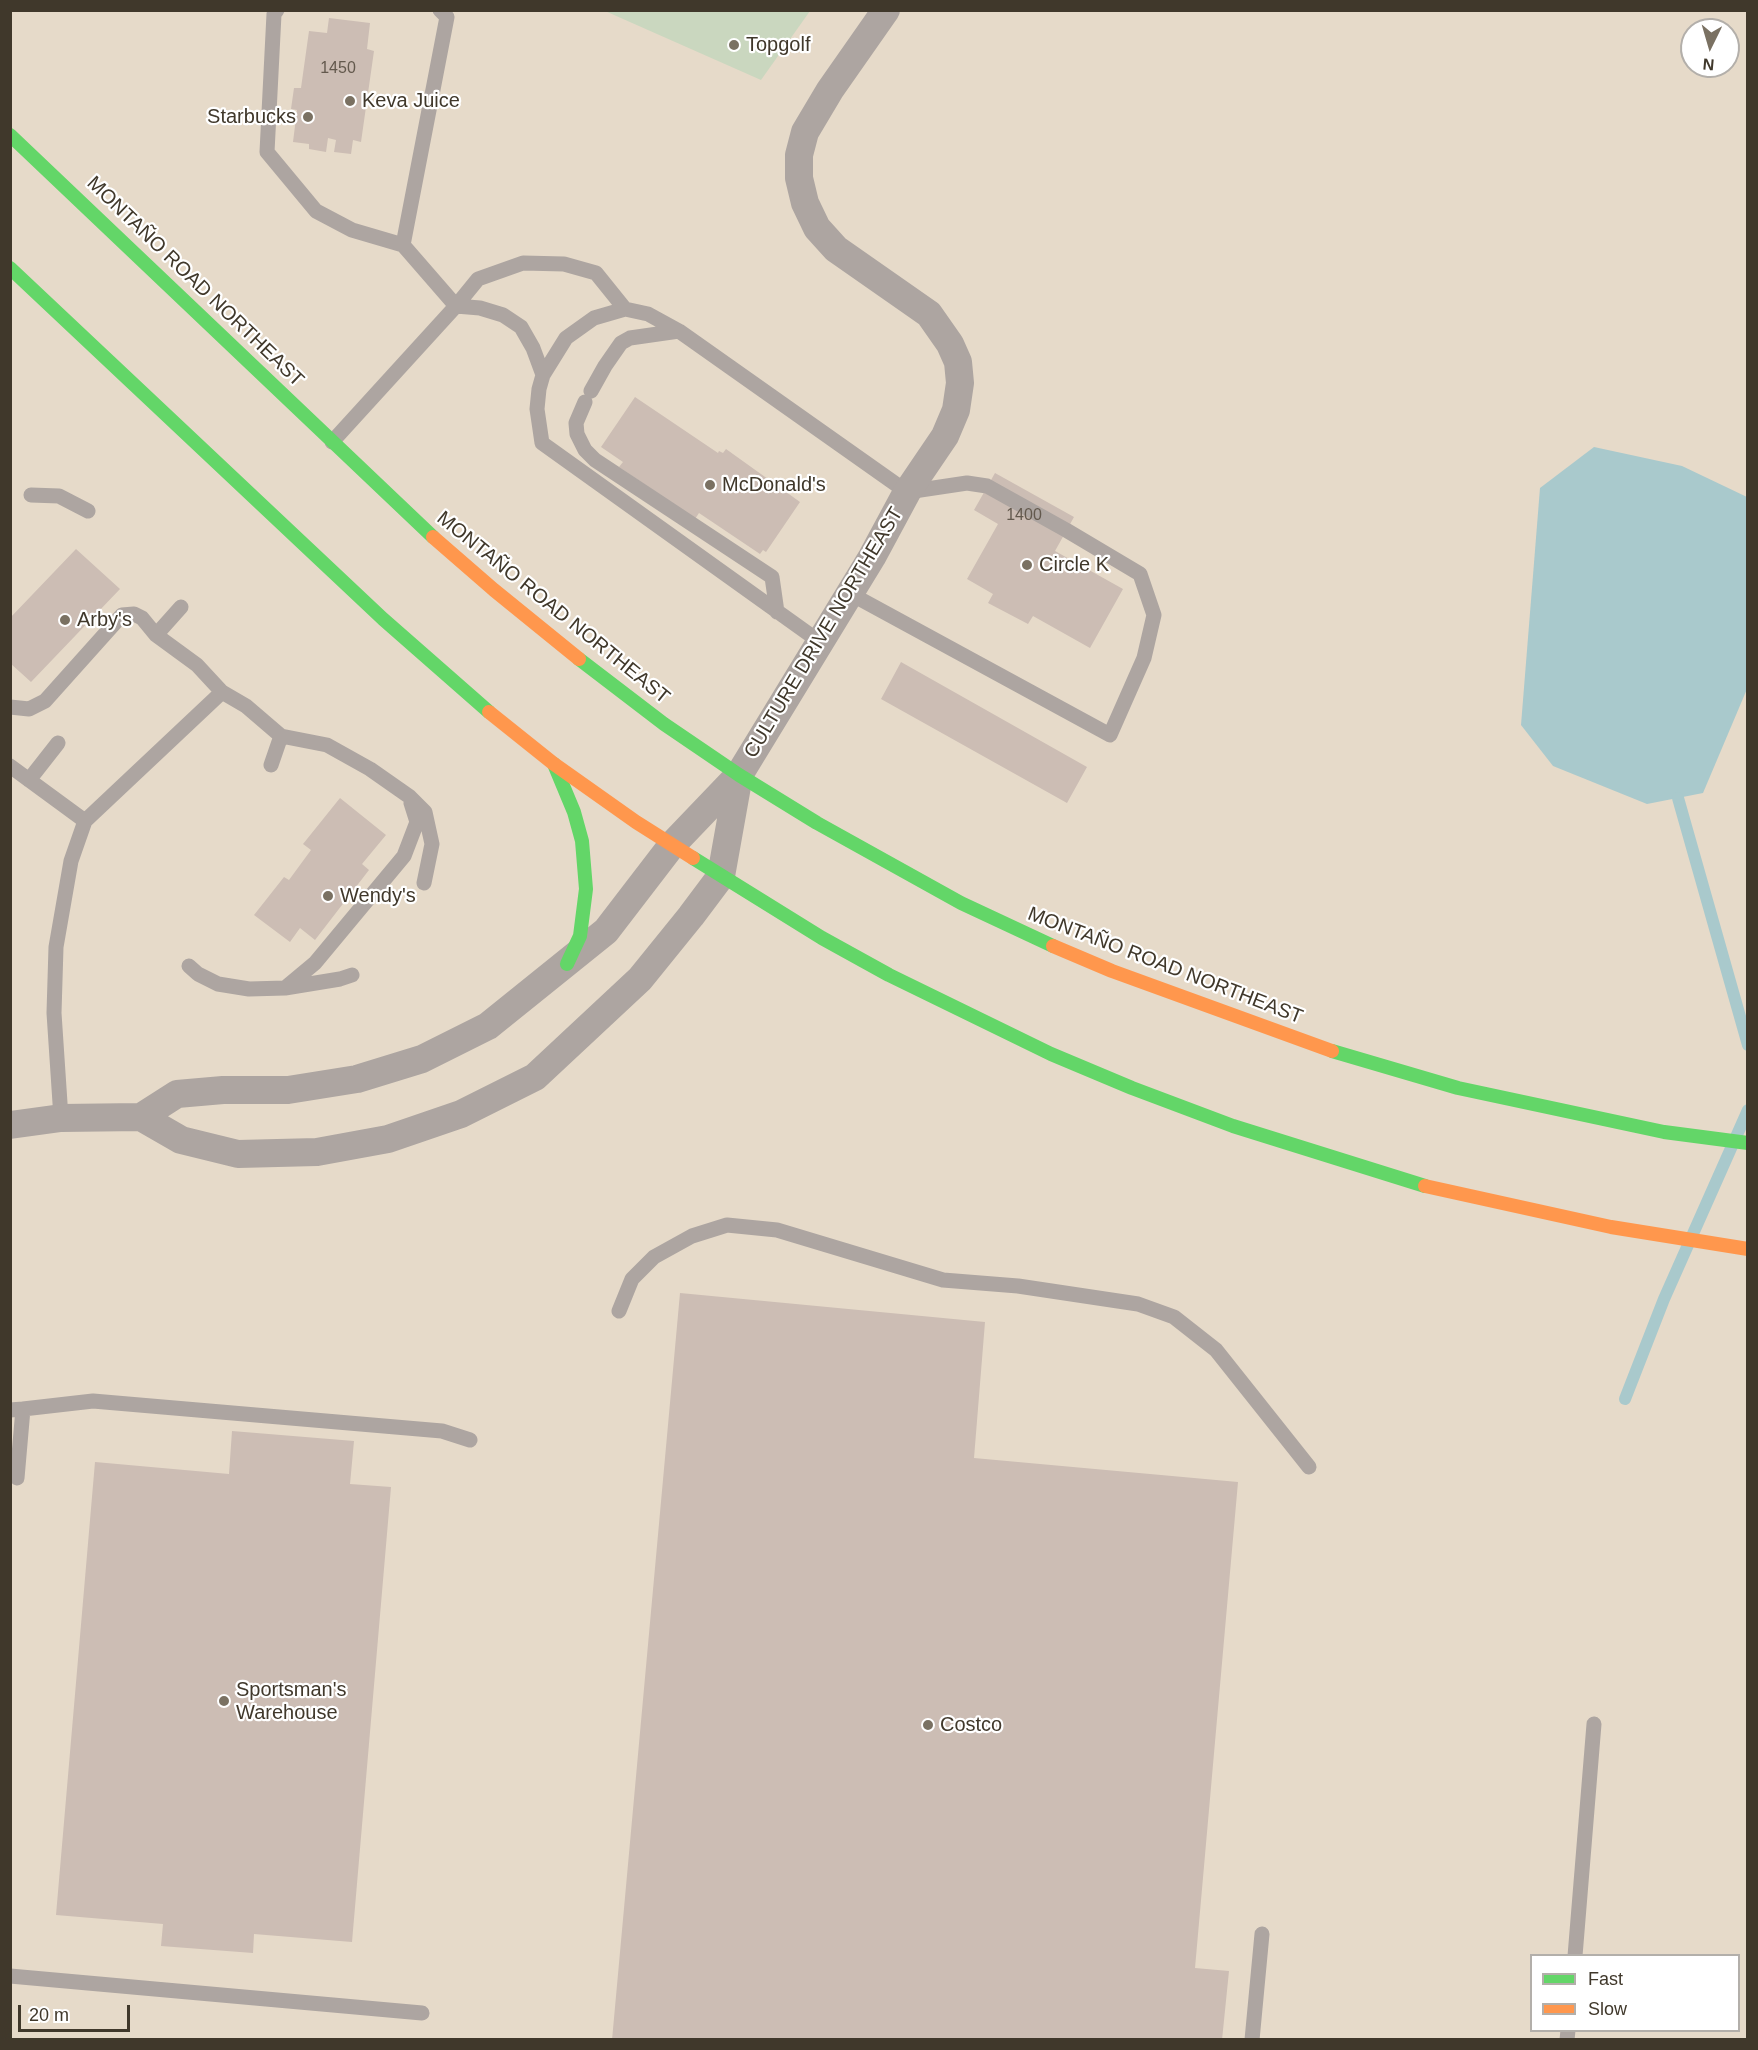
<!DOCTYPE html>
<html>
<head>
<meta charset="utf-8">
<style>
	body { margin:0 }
	#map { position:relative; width:1758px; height:2050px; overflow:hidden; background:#e6dac9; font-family:Helvetica,sans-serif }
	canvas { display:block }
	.frame { position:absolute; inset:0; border:12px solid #40382b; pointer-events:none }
	.legend { position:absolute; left:1530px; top:1954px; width:210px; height:78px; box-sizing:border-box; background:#fff; border:2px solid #b3afaa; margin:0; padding:8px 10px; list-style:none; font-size:18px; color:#40382b }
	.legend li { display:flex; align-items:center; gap:12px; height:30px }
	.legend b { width:30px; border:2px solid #b3afaa }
	.north { position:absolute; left:1680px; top:18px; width:60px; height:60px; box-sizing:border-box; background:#fff; border:2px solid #b3afaa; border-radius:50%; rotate:185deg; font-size:16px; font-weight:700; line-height:24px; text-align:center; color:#40382b }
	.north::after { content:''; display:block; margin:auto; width:21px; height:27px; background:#7a7162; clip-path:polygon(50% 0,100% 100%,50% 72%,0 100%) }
	.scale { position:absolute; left:18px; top:2005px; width:112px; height:27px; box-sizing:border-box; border:3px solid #40382b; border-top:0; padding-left:8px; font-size:18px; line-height:21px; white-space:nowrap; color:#40382b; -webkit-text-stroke:4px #fff; paint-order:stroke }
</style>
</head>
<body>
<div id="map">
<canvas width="1758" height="2050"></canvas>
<div class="frame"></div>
<ul class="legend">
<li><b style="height:8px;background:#63d668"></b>Fast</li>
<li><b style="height:8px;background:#ff974d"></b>Slow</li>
</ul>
<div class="north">N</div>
<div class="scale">20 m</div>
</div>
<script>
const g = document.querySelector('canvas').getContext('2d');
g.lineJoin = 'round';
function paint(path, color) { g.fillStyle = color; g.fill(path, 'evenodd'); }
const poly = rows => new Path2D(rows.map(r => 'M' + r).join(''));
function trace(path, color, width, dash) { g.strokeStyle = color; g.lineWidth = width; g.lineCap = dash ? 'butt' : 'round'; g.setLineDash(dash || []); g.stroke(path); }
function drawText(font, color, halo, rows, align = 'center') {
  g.font = font + ' Helvetica,sans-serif'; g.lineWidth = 4.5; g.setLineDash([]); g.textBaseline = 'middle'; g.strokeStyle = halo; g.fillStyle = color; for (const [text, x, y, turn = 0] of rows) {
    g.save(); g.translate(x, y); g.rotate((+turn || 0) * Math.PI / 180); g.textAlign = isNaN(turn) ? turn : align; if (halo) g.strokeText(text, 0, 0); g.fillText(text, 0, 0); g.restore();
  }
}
paint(poly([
	[605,11,810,11,761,80]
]), '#cad7bf');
paint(poly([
	[1594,447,1682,466,1747,497,1747,689,1703,793,1647,804,1553,766,1521,725,1540,488]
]), '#a9c9cc');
trace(poly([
	[1678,798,1748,1045],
	[1625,1399,1664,1299,1748,1110]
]), '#a9c9cc', 12);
paint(poly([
	[329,18,370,23,367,49,374,51,361,142,353,140,351,154,334,152,336,140,328,138,326,152,309,149,309,144,293,142,297,110,291,109,294,88,301,88,309,31,327,33],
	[635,397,718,453,719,451,723,453,726,449,800,502,766,552,763,550,760,554,699,513,695,519,619,467,623,462,601,447],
	[995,473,1074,517,1055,551,1123,589,1090,648,1033,616,1028,624,988,603,993,594,967,579,998,524,974,510],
	[76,549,120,589,31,682,10,663,10,618],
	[901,662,1087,767,1067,803,881,699],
	[340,798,386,835,362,864,369,870,315,940,300,928,290,942,254,915,284,877,289,880,311,850,303,844],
	[680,1293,985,1322,974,1458,1238,1482,1195,1968,1229,1971,1222,2040,612,2040],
	[232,1431,354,1441,350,1484,391,1487,352,1942,254,1934,253,1953,161,1946,163,1924,56,1915,95,1462,229,1474]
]), '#ccbdb4');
trace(poly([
	[277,10,274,14,267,152,316,211,352,230,403,245,456,306,480,308,503,315,521,327,533,348,543,375],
	[403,245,447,17,440,10],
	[591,391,605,366,621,343,630,338,679,331],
	[585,402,576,423,577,434,585,450,595,460,772,577,777,612],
	[332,442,456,306,478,279,523,263,564,264,596,273,625,309],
	[31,495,59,496,88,511],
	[156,635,181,607],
	[820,642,542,443,537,409,539,389,543,375,566,338,594,318,625,309,648,314,679,331,907,492,967,483,987,486,1066,530,1140,574,1154,615,1144,658,1110,735,849,593],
	[222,692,246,706,281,736,327,745,370,769,410,797,425,812,432,844,424,883],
	[10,707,29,709,45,701,122,615,134,614,142,618,156,635,197,665,222,692,85,821,10,766],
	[271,765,281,736],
	[29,780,58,743],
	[189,966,198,974,218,984,249,989,285,988,340,979,352,975],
	[285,988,315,963,404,856,417,822,411,803],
	[61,1118,54,1013,56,947,71,861,85,821],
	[619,1311,632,1279,654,1257,692,1236,727,1225,777,1230,943,1280,1018,1286,1138,1304,1174,1317,1216,1350,1309,1467],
	[23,1409,93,1401,442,1431,470,1440],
	[10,1410,23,1409,17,1478],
	[1575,1956,1594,1724],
	[10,1976,422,2013],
	[1252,2040,1262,1934],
	[1567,2040,1568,2030]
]), '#ada5a1', 15);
trace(poly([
	[141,1117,177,1094,223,1090,288,1090,357,1079,422,1059,488,1026,606,931,672,845,739,775,872,557,907,492,945,436,956,410,960,383,958,362,950,344,929,314,836,249,817,228,805,203,799,178,799,155,805,132,830,90,886,10],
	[10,1125,61,1118,141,1117,181,1140,238,1154,317,1152,388,1139,461,1114,535,1077,640,979,691,916,721,876,739,775]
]), '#ada5a1', 28);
trace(poly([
	[10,135,433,537],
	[10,268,383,619,489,712],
	[579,659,664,724,739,775,817,823,961,903,1053,946],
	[554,764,574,812,582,841,586,889,580,936,567,964],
	[693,858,822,938,889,975,1051,1054,1132,1088,1233,1126,1425,1186],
	[1332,1051,1458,1088,1664,1132,1748,1143]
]), '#63d668', 14);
trace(poly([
	[433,537,494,590,579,659],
	[489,712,554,764,636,822,693,858],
	[1053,946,1112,971,1332,1051],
	[1425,1186,1611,1227,1748,1249]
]), '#ff974d', 14);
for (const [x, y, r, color] of [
	[734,45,6,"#7a7162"],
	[350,101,6,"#7a7162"],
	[308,117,6,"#7a7162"],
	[710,485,6,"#7a7162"],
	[1027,565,6,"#7a7162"],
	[65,620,6,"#7a7162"],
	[328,896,6,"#7a7162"],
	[224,1701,6,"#7a7162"],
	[928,1725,6,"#7a7162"]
]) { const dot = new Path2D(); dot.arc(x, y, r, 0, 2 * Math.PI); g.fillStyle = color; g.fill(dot); trace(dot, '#fff', 2); }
drawText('16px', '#63594d', null, [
	["1450",338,69],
	["1400",1024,516]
]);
drawText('20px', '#40382b', '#fff', [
	["Topgolf",746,45],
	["Keva Juice",362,101],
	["Starbucks",296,117,"right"],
	["McDonald's",722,485],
	["Circle K",1039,565],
	["Arby's",77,620],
	["Wendy's",340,896],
	["Sportsman's",236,1690],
	["Warehouse",236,1713],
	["Costco",940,1725]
], 'left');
drawText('20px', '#40382b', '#fff', [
	["MONTAÑO ROAD NORTHEAST",195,282,44],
	["MONTAÑO ROAD NORTHEAST",553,608,39],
	["CULTURE DRIVE NORTHEAST",824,633,-59],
	["MONTAÑO ROAD NORTHEAST",1165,966,21]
]);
</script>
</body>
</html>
